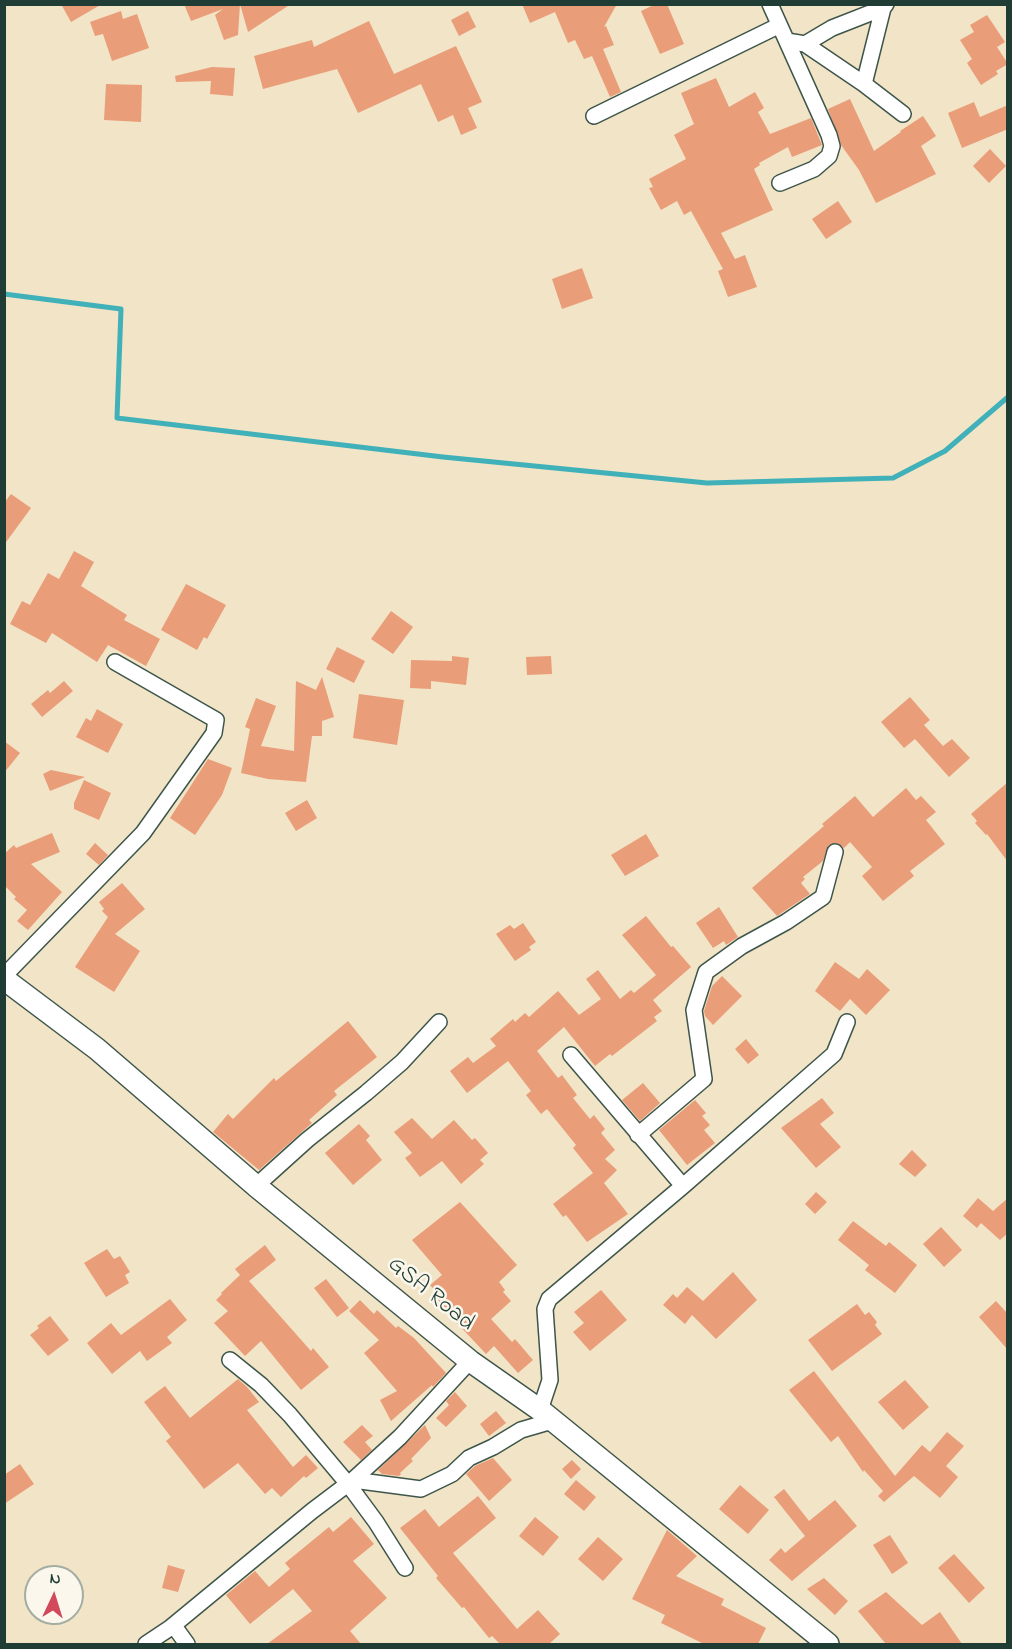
<!DOCTYPE html>
<html>
<head>
<meta charset="utf-8">
<style>
	body { margin:0 }
	#map { position:relative; width:1012px; height:1649px; overflow:hidden; background:#f1e4c7; font-family:"Indie Flower",sans-serif }
	canvas { display:block }
	.frame { position:absolute; inset:0; border:6px solid #1f3d34; pointer-events:none }
	.north { position:absolute; left:24px; top:1565px; width:60px; height:60px; box-sizing:border-box; background:#fbf7ec; border:2px solid #a3ada2; border-radius:50%; rotate:4deg; font-size:16px; font-weight:700; line-height:24px; text-align:center; color:#1f3d34 }
	.north::after { content:''; display:block; margin:auto; width:21px; height:27px; background:#d1495b; clip-path:polygon(50% 0,100% 100%,50% 72%,0 100%) }
</style>
</head>
<body>
<div id="map">
<canvas width="1012" height="1649"></canvas>
<div class="frame"></div>
<div class="north">N</div>
</div>
<script>
const g = document.querySelector('canvas').getContext('2d');
g.lineJoin = 'round';
const poly = rows => new Path2D(rows.map(r => 'M' + r).join(''));
function trace(path, color, width, dash) { g.strokeStyle = color; g.lineWidth = width; g.lineCap = dash ? 'butt' : 'round'; g.setLineDash(dash || []); g.stroke(path); }
function paint(path, color) { g.fillStyle = color; g.fill(path, 'evenodd'); }
function drawText(font, color, halo, rows, align = 'center') {
  g.font = font + ' "Indie Flower",sans-serif'; g.lineWidth = 5; g.setLineDash([]); g.textBaseline = 'middle'; g.strokeStyle = halo; g.fillStyle = color; for (const [text, x, y, turn = 0] of rows) {
    g.save(); g.translate(x, y); g.rotate((+turn || 0) * Math.PI / 180); g.textAlign = isNaN(turn) ? turn : align; if (halo) g.strokeText(text, 0, 0); g.fillText(text, 0, 0); g.restore();
  }
}
trace(poly([
	[4,294,121,309,117,418,443,457,707,483,893,478,945,451,1008,397]
]), '#40b0b9', 5);
paint(poly([
	[61,4,102,4,71,22],
	[184,4,240,4,238,35,224,40,215,15,223,9,191,21],
	[240,4,291,4,248,32],
	[522,4,617,4,604,27,606,26,614,45,603,49,621,92,610,97,592,56,584,59,575,40,568,43,555,12,530,23],
	[656,4,667,4,684,44,660,54,641,11],
	[121,11,123,19,137,14,149,48,112,61,103,34,95,36,90,22],
	[468,11,476,27,459,36,451,20],
	[987,15,1005,42,997,47,1008,64,996,71,998,74,981,85,967,63,972,59,960,40,974,32,970,25],
	[369,21,394,74,456,46,482,102,468,108,477,128,461,135,453,115,438,122,421,84,358,113,337,69,263,89,254,56,312,40,314,47],
	[212,67,235,68,233,96,210,94,211,81,176,82,175,76],
	[716,78,729,107,755,92,764,108,758,112,770,134,811,118,822,145,792,157,788,147,759,163,760,165,754,169,773,210,721,233,735,259,745,255,757,287,728,297,718,271,723,269,691,211,684,215,677,201,661,210,649,188,653,187,649,179,686,159,674,135,694,124,681,93],
	[106,84,142,85,141,122,104,120],
	[850,99,874,151,901,132,900,131,923,116,936,136,921,146,936,174,876,203,859,170,841,145,828,109],
	[974,102,980,117,1008,105,1008,129,962,148,948,113],
	[990,149,1006,166,989,183,973,166],
	[838,201,852,222,826,239,812,219],
	[582,268,593,298,562,309,552,279],
	[11,494,31,508,4,545,4,503],
	[74,551,94,562,81,586,127,615,124,620,160,639,146,666,108,645,97,662,52,633,46,643,10,624,22,601,30,605,48,573,59,579],
	[186,584,226,605,207,639,204,637,197,650,161,630],
	[391,611,413,627,393,654,371,639],
	[337,647,365,661,354,683,326,669],
	[452,656,469,658,466,685,431,681,431,689,410,688,411,660,452,661],
	[551,656,552,674,527,675,526,657],
	[322,677,334,717,322,721,322,736,312,736,306,782,268,779,241,773,250,729,245,727,256,698,276,706,261,746,294,751,296,681,316,690],
	[64,681,73,691,42,717,31,704,48,690,50,693],
	[359,694,404,700,397,745,353,738],
	[910,697,930,720,924,725,943,746,952,739,970,758,949,777,915,739,904,748,881,722],
	[97,709,123,724,108,753,76,737,86,718,91,721],
	[4,741,20,753,4,773],
	[208,759,232,768,222,795,195,835,170,818],
	[51,770,85,777,50,791,43,774],
	[84,780,111,793,99,820,74,809,74,803],
	[1008,782,1008,862,987,834,986,835,975,823,977,821,971,814],
	[906,788,916,800,921,796,936,812,926,820,945,844,910,871,914,876,883,901,862,876,872,867,850,842,844,848,837,843,828,846,823,861,803,877,805,879,801,883,810,894,777,916,752,888,824,826,822,824,855,796,873,817],
	[307,800,317,818,296,831,285,813],
	[52,833,60,852,31,864,62,892,28,930,17,921,27,910,14,899,16,897,4,885,4,854,14,845,16,848],
	[646,834,659,856,625,876,611,855],
	[95,843,108,855,99,865,86,854],
	[122,883,145,909,115,934,140,951,114,992,75,967,108,917,102,911,104,909,99,902],
	[719,907,738,937,726,945,724,941,713,948,696,923],
	[646,916,671,947,673,946,691,967,653,1000,662,1011,654,1017,657,1021,612,1056,610,1054,595,1066,564,1027,537,1051,558,1078,562,1075,577,1095,573,1098,590,1119,594,1115,605,1129,601,1133,615,1150,605,1159,617,1170,604,1183,628,1214,587,1242,566,1215,563,1217,553,1204,593,1173,573,1148,576,1145,547,1109,541,1114,526,1095,531,1091,508,1061,467,1093,450,1071,468,1057,473,1063,496,1046,490,1039,513,1019,515,1022,525,1013,529,1017,558,991,579,1015,601,999,586,979,598,970,620,999,631,990,634,993,656,975,622,935],
	[523,923,536,942,529,947,531,950,515,961,496,934,510,925,514,929],
	[835,962,859,979,867,969,890,990,866,1015,850,999,840,1011,815,991],
	[722,976,742,996,713,1025,705,1016,704,1011,712,986],
	[348,1021,377,1057,334,1091,337,1095,309,1120,312,1123,259,1170,213,1132,228,1114,233,1119,274,1078,276,1081],
	[746,1039,759,1055,748,1064,735,1049],
	[643,1083,660,1103,640,1121,622,1100],
	[822,1098,834,1113,820,1124,841,1147,816,1168,781,1128],
	[695,1100,706,1113,702,1116,710,1125,704,1130,715,1143,687,1165,659,1130],
	[412,1118,432,1139,454,1120,472,1140,475,1138,488,1153,480,1160,484,1164,461,1184,442,1161,420,1177,405,1158,412,1153,394,1132],
	[359,1124,370,1136,366,1140,382,1160,353,1185,325,1153],
	[912,1150,927,1165,915,1177,899,1164],
	[816,1192,827,1202,815,1214,805,1204],
	[978,1198,993,1211,1008,1198,1008,1233,1000,1240,981,1223,977,1228,963,1216],
	[460,1202,517,1265,499,1282,505,1290,503,1292,511,1301,491,1319,512,1342,515,1339,533,1360,518,1373,494,1346,486,1354,442,1307,435,1294,437,1293,430,1285,442,1275,412,1240],
	[853,1221,886,1246,889,1242,917,1265,895,1293,865,1270,869,1265,838,1240],
	[941,1227,962,1250,944,1267,923,1244],
	[265,1245,276,1260,249,1281,311,1351,313,1348,329,1367,301,1390,261,1341,245,1356,214,1323,228,1311,216,1300,222,1294,221,1293,240,1275,235,1269],
	[107,1249,114,1259,120,1256,130,1272,125,1275,129,1283,106,1297,84,1263],
	[733,1272,757,1300,716,1339,692,1315,685,1324,663,1305,673,1294,677,1298,687,1287,703,1301],
	[326,1279,349,1308,337,1317,314,1288],
	[601,1290,627,1320,590,1351,573,1332,584,1323,574,1312],
	[170,1299,187,1320,167,1337,172,1343,147,1361,140,1351,112,1374,87,1343,111,1323,121,1335],
	[360,1300,374,1314,377,1310,396,1328,398,1326,414,1338,446,1373,433,1387,432,1385,391,1421,380,1400,397,1391,364,1353,379,1340,349,1311],
	[996,1301,1008,1314,1008,1350,979,1317],
	[857,1304,865,1315,869,1312,877,1322,875,1325,882,1334,832,1371,808,1340],
	[50,1316,69,1340,48,1356,30,1335,39,1328,37,1326],
	[814,1371,895,1476,922,1445,930,1452,947,1432,964,1446,946,1466,958,1477,940,1498,914,1476,884,1502,878,1496,883,1491,864,1470,863,1472,838,1436,831,1442,789,1390],
	[238,1379,247,1387,259,1402,247,1410,293,1467,306,1455,318,1468,306,1478,304,1476,281,1497,272,1488,265,1494,238,1463,204,1489,166,1441,171,1437,144,1402,165,1386,190,1418],
	[905,1380,929,1407,903,1430,878,1402],
	[455,1392,467,1406,446,1427,436,1418,449,1405,446,1401],
	[496,1411,506,1423,489,1436,480,1424],
	[362,1425,373,1436,365,1442,372,1450,361,1460,343,1442],
	[425,1425,431,1438,411,1459,413,1461,400,1473,401,1474,399,1476,382,1474,378,1470],
	[493,1458,512,1480,489,1501,466,1474,475,1466],
	[572,1460,581,1469,571,1479,562,1469],
	[20,1464,34,1484,4,1504,4,1475],
	[576,1480,596,1497,584,1511,564,1494],
	[740,1485,769,1510,748,1534,719,1509],
	[784,1489,809,1521,835,1500,857,1526,792,1581,769,1560,781,1548,785,1553,805,1536,774,1497],
	[478,1496,496,1518,453,1553,517,1629,538,1610,560,1634,549,1644,500,1644,492,1636,489,1638,464,1607,462,1608,436,1578,438,1576,400,1528,425,1509,439,1527],
	[351,1517,374,1544,353,1561,387,1598,350,1631,361,1644,267,1644,312,1611,293,1589,250,1624,226,1595,255,1571,269,1587,290,1569,285,1563,329,1527,333,1532],
	[535,1517,559,1537,543,1556,519,1536],
	[667,1530,697,1556,676,1576,724,1599,721,1605,766,1628,758,1644,704,1644,661,1623,665,1615,632,1599],
	[890,1535,908,1563,892,1574,873,1545],
	[598,1537,623,1559,603,1581,578,1559],
	[954,1554,985,1588,969,1603,938,1568],
	[168,1565,185,1570,178,1592,162,1588],
	[824,1578,848,1601,835,1615,807,1589],
	[886,1592,922,1625,940,1612,962,1644,886,1644,858,1611]
]), '#ea9d79');
const street = poly([
	[770,4,829,135,832,146,829,156,814,169,780,183],
	[886,4,883,8,864,84,903,114],
	[787,41,805,44,832,28,883,8],
	[805,44,864,84],
	[594,116,778,26],
	[4,976,143,833,214,733,216,720,115,662],
	[571,1055,683,1186],
	[638,1135,704,1079,694,1010,706,972,742,946,786,922,823,897,835,852],
	[256,1186,307,1140,366,1093,402,1062,439,1022],
	[230,1360,261,1385,290,1415,348,1484,376,1522,405,1568],
	[540,1410,550,1380,545,1309,549,1299,683,1186,834,1054,847,1022],
	[353,1480,421,1489,452,1474,469,1458,493,1447,521,1430,552,1421],
	[174,1626,187,1644],
	[146,1644,170,1628,312,1511,353,1480,400,1437,470,1361]
]);
const secondary = poly([
	[4,979,97,1049,256,1186,470,1361,540,1410,828,1644]
]);
trace(street, '#3e564a', 18);
trace(secondary, '#3e564a', 24);
trace(street, '#fff', 15);
trace(secondary, '#fff', 21);
drawText('24px', '#1f3d34', '#fbf7ec', [
	["GSA Road",430,1295,39]
]);
</script>
</body>
</html>
